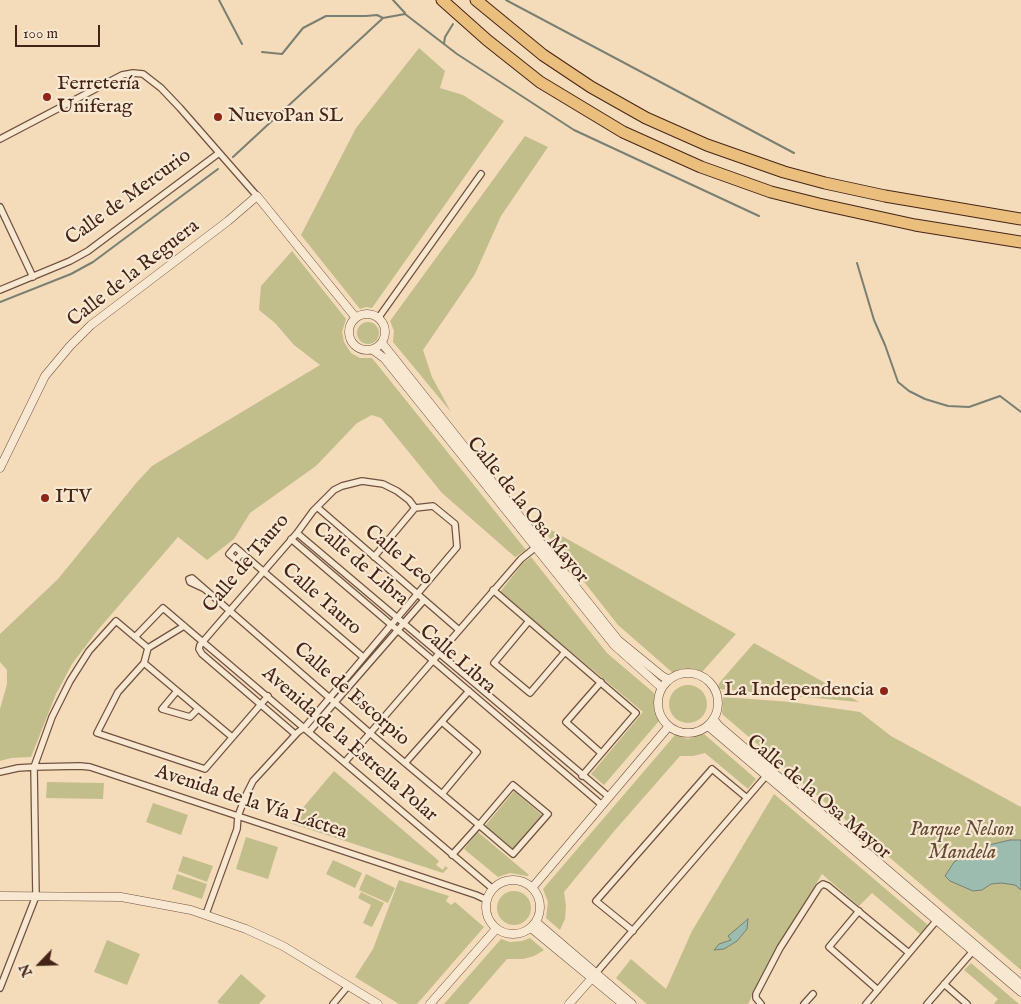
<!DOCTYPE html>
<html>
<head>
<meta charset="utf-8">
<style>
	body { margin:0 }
	#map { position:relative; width:1021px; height:1004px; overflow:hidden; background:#f4dcba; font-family:"IM FELL English",serif }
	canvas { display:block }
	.north { position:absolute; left:15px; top:939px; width:50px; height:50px; -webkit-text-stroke:4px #f8e8d2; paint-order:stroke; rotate:246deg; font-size:14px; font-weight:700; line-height:20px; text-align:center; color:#452418 }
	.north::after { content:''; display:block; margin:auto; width:18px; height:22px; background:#452418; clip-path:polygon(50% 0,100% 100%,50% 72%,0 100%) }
	.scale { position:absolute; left:15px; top:25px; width:85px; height:22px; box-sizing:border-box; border:2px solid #452418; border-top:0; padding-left:6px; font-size:15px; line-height:18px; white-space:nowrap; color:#452418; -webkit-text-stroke:4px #f8e8d2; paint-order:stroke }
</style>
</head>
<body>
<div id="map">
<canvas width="1021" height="1004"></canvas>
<div class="north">N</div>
<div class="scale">100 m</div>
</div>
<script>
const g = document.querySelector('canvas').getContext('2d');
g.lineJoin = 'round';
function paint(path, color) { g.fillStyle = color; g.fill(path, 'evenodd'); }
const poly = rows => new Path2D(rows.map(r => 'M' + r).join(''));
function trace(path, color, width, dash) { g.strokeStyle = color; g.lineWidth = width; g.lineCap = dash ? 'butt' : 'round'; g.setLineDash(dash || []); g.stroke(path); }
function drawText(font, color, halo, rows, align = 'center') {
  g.font = font + ' "IM FELL English",serif'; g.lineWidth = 4.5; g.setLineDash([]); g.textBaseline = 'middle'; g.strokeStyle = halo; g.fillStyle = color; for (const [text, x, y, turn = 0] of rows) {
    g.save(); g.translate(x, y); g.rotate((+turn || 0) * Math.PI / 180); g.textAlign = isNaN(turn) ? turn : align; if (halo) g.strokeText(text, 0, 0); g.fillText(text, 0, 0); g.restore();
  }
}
paint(poly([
	[419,48,445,71,440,88,463,95,504,121,372,308,366,307,360,309,301,235,356,128],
	[525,136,548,147,501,216,475,274,423,350,432,377,451,412,393,342,394,331,390,321],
	[292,251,346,319,342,332,344,342,351,353,360,358,372,358,526,550,515,557,442,493,381,418,372,415,357,423,316,466,250,513,234,539,207,560,178,537,97,631,72,664,56,694,31,757,11,758,0,761,0,709,7,684,7,670,0,662,0,634,58,579,137,482,152,466,320,365,294,345,275,323,259,310,261,286],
	'357 333a11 11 0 1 1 22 0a11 11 0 1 1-22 0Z',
	[537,522,736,634,702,672,688,669,673,673,618,625],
	[531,557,607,653,654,693,654,708,659,721,604,785,591,774,643,712,500,592,523,563],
	[754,643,859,702,719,689,718,686,720,682],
	'669 704a19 19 0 1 1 38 0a19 19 0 1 1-38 0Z',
	[723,697,791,702,860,712,891,736,1021,807,1021,970,722,714],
	[704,734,756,779,748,789,705,753,693,756,680,756,616,829,564,892,566,906,565,919,560,930,546,918,548,902,543,889,675,735,688,739],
	[334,771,439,861,436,865,443,870,445,866,448,868,443,873,290,823],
	[47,782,104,783,103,799,46,798],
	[514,791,542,815,513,849,485,826],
	[774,794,928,925,920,934,872,893,859,906,822,874,770,961,748,1004,647,1004,616,978,631,959,666,989,692,931],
	[153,803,188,815,181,835,146,822],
	[478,832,529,875,527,876,510,873,498,877,464,849],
	[246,837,278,847,268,879,236,869],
	[183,856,213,866,207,882,178,871],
	[333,860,362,873,355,888,326,874],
	[177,874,207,884,202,899,172,889],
	[366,874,395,888,388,903,359,890],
	[399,880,449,896,446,901,451,905,455,902,484,927,417,1004,399,1004,355,977,373,949],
	'497 908a17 17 0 1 1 34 0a17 17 0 1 1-34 0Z',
	[361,892,384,903,372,927,363,923,371,905,358,898],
	[530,938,544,950,534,956,523,959,507,959,468,1004,444,1004,501,939,510,942,522,941],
	[107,940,140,954,127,985,94,972],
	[971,963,1019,1004,994,1004,998,999,964,970],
	[241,974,266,996,259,1004,220,1004,217,1002]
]), '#c2be8b');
const water = poly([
	[1010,840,1021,840,1021,890,1015,885,1001,883,991,884,982,890,973,891,950,881,945,876,954,862,968,854,989,845,1010,840],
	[748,919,747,929,737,941,724,949,714,950,719,944,731,940,728,936,748,919]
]);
paint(water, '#9cbcb0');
trace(water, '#797f73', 1);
trace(poly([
	[219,0,242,44],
	[393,0,405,13],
	[506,0,794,153],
	[444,44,457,54,574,130,759,216],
	[262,52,282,54,303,28,326,16,366,16,377,15,383,18],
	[233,157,383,18,405,14,444,44,445,37,453,24],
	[857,263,874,320,885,345,898,382,909,391,925,399,948,406,969,407,1000,396,1021,412],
	[0,302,71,274,93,262,218,169]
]), '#797f73', 2);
const minor = poly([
	[0,139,122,75,133,73,143,74,161,88,180,108,257,196],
	[0,207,33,277],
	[0,290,70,261,88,251,219,153],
	[379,317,481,174],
	[317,507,459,630],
	[297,533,609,797],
	[291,539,602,805],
	[242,553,236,560,229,554,235,547,363,657],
	[374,557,415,508],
	[203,588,190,582,189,579,192,578,371,734,405,763,479,825,513,854,548,814,513,785,479,825,452,855],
	[493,590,636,713,582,776],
	[529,621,494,663,530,693,565,652],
	[135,637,163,608,493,889],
	[148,648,144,663,118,692,97,733,205,769,268,696],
	[144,663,232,737],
	[601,682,566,722,601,753],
	[177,691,162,709,190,717,198,709],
	[442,722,477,752,442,794],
	[309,732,424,600],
	[295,734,202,654,199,649,200,645,297,533,313,511,334,490,342,486,362,481,383,484,397,491,409,500,415,508],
	[345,762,521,559,536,547],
	[405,763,469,691],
	[0,772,18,768,34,767,80,766,90,767,476,895,487,900],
	[859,911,829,947,878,990],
	[206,914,237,829,238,816,246,795,253,781,298,732,304,728,457,547,455,524,433,506,415,508],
	[633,931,596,901,712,769,747,798],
	[596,973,766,776],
	[944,984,967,1004],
	[0,988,36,896,34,767,52,717,70,681,89,651,116,621,148,648,184,626],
	[333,1004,348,986],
	[761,1004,756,998,756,994,780,948,819,887,823,884,828,886,909,953],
	[804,1004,813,994],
	[866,1004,937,920],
	[927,1004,973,951]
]);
const tertiary = poly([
	'349 332a18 18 0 1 1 36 0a18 18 0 1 1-36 0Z',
	[382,343,618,640,662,676,669,680],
	[373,350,384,358,614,645,662,688],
	[0,468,45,376,70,346,91,325,228,221,257,196,356,318],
	'658 703a30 30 0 1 1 60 0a30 30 0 1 1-60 0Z',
	[714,720,719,726,1021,984],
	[708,726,1021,992],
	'486 907a27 27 0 1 1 54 0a27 27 0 1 1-54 0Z',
	[532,888,669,726],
	[0,896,121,897,191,910,246,929,283,946,378,1004],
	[536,922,632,1004],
	[531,928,623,1004],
	[430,1004,496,929],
	[569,1004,592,978]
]);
const motorway = poly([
	[442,0,487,40,540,82,623,132,701,167,771,192,819,204,915,225,1021,242],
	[476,0,543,55,591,87,646,118,707,145,784,172,825,183,885,196,1021,219]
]);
trace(minor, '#715240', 8);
trace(tertiary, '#715240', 9);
trace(motorway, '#452418', 13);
trace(minor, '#f8e8d2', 5.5);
trace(tertiary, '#f8e8d2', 8);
trace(motorway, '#eabe7d', 11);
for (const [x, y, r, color] of [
	[47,97,5,"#8f2418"],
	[218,117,5,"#8f2418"],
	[45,498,5,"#8f2418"],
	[884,691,5,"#8f2418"]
]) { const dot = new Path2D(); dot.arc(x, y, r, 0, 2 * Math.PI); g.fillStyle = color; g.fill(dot); trace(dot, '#f8e8d2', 2); }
drawText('20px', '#452418', '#f8e8d2', [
	["Ferretería",57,85],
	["Uniferag",57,108],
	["NuevoPan SL",228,117],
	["ITV",55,498],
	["La Independencia",874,691,"right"]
], 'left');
drawText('20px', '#452418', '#f8e8d2', [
	["Calle de Mercurio",129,198,-36],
	["Calle de la Reguera",134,274,-38],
	["Calle de la Osa Mayor",527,511,51],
	["Calle Leo",398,556,40],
	["Calle de Tauro",247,564,-50],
	["Calle de Libra",360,565,40],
	["Calle Tauro",321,600,41],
	["Calle Libra",457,660,41],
	["Calle de Escorpio",351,695,41],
	["Avenida de la Estrella Polar",349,745,41],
	["Calle de la Osa Mayor",818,798,40],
	["Avenida de la Vía Láctea",251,803,18]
]);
drawText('italic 20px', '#644a35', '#f8e8d2', [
	["Parque Nelson",962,831],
	["Mandela",962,854]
]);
</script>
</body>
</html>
